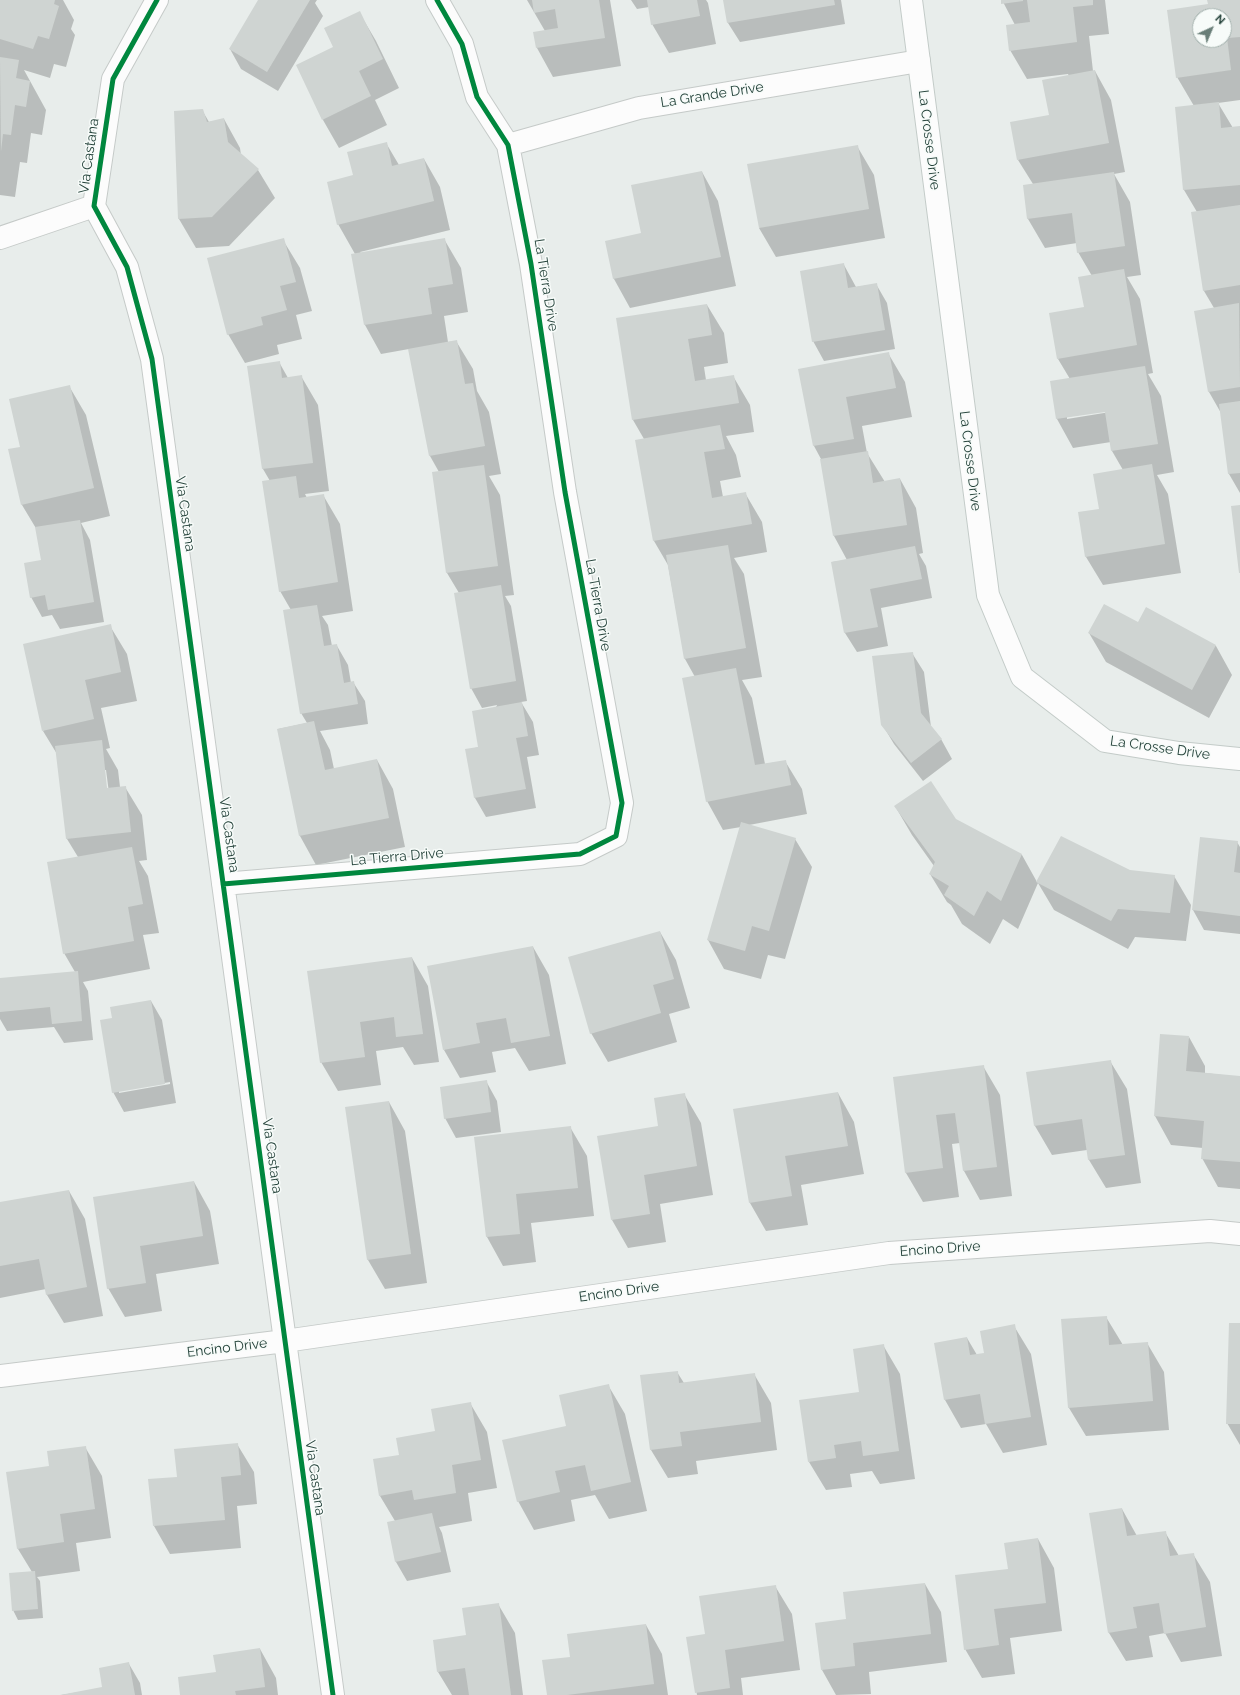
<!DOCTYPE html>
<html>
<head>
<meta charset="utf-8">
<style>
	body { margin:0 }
	#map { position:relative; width:1240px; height:1695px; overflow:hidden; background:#e8edeb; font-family:Raleway,sans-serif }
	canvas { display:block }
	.north { position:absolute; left:1192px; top:8px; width:40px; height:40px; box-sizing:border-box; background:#f7fbf9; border:1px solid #a3b1ad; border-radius:50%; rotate:44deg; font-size:11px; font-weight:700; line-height:16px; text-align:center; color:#24423a }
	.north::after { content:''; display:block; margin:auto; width:14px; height:18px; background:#697e78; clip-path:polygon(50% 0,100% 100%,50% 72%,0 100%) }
</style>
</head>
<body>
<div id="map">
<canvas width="1240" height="1695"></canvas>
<div class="north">N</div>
</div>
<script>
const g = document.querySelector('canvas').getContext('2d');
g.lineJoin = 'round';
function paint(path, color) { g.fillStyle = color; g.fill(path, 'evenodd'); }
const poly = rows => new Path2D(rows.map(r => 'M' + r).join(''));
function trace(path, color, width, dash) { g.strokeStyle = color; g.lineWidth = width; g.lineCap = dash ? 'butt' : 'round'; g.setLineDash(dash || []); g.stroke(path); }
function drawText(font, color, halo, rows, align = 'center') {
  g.font = font + ' Raleway,sans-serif'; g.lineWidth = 3; g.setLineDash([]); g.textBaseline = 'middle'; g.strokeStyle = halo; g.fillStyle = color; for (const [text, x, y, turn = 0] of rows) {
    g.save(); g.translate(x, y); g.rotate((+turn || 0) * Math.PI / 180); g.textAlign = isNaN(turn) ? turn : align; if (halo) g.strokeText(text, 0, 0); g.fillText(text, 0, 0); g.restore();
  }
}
paint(poly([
	[0,0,63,0,74,20,71,29,75,35,66,67,54,64,50,78,24,70,46,110,42,135,31,133,27,163,20,162,15,197,0,195],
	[259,0,317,0,315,3,323,16,278,91,241,69,230,49],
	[527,0,610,0,621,66,553,77,537,48,534,33,545,31],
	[631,0,706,0,708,3,716,44,669,53,652,24,649,7,637,9],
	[724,0,841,0,845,24,740,42,728,23],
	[1002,0,1105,0,1109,34,1089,36,1093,71,1095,71,1111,100,1125,172,1114,174,1130,202,1141,275,1127,277,1140,299,1153,373,1148,374,1161,396,1174,472,1157,475,1168,494,1181,573,1103,585,1086,557,1100,510,1123,470,1112,451,1111,442,1073,448,1057,419,1051,382,1070,379,1058,359,1085,308,1092,276,1078,252,1077,243,1045,248,1028,219,1024,186,1033,184,1018,160,1050,116,1069,76,1068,74,1027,79,1010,50,1015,25],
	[1110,410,1110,412,1067,419,1067,417],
	[1208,0,1240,0,1240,100,1218,103,1233,128,1240,127,1240,493,1229,474,1221,413,1209,392,1195,312,1214,308,1204,291,1197,212,1184,190,1194,106,1177,77,1168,11,1209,5],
	[1200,16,1224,16,1224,40,1200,40],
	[359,12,376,41,399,88,375,100,387,125,339,148,323,120,334,47],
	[202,110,209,122,224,119,240,148,241,155,258,170,275,198,229,246,196,248,179,219,175,112],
	[386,143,399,165,424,159,440,187,450,230,360,252,361,253,444,239,461,268,468,312,444,316,448,342,456,341,473,369,477,391,489,412,501,474,489,476,500,495,514,595,505,596,511,606,527,701,521,702,533,722,539,755,527,757,536,808,486,817,475,798,466,750,479,747,497,705,482,708,471,688,459,593,447,573,439,472,430,456,409,349,381,354,365,325,352,255,355,254,338,224,354,176],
	[857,146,874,175,885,238,776,257,759,228],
	[702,172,718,201,736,286,630,308,614,279,606,242,643,234],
	[283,240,300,268,312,311,296,315,302,339,277,345,279,354,245,363,228,334],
	[844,265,856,287,876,284,887,303,895,349,824,361,813,341],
	[707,305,724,333,728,363,704,367,706,380,733,376,750,405,754,432,726,436,736,455,741,477,720,481,723,497,745,493,762,522,767,552,734,558,744,574,762,677,742,680,752,698,765,764,785,761,802,789,807,814,749,825,795,839,812,867,785,959,768,955,761,979,724,969,708,940,741,827,723,830,707,801,695,677,685,659,668,565,654,541,644,439,633,420],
	[888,353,905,382,912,417,862,426,867,453,885,482,900,479,916,508,923,553,919,554,926,566,932,598,881,608,888,646,857,652,845,633,832,562,847,560,834,536,821,459,814,446,800,370],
	[279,362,288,378,301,376,318,405,329,491,305,494,307,498,323,495,340,524,353,611,322,616,328,625,332,646,337,646,348,665,351,683,353,682,365,701,368,724,320,731,330,750,334,769,377,760,393,789,405,847,316,865,300,836,278,729,307,723,301,713,291,610,280,591,270,481,263,469,249,367],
	[69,386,86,415,110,516,81,523,90,540,104,622,60,629,52,615,42,617,31,597,42,561,37,530,22,505,21,447],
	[1147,609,1216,646,1232,675,1209,718,1106,662,1089,633,1139,624],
	[110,626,127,654,137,701,101,708,110,748,106,749,118,770,120,787,125,787,142,815,147,860,139,861,148,876,159,933,143,935,150,969,83,982,88,991,93,1040,64,1043,54,1027,7,1031,0,1019,0,979,75,972,64,953,78,857,67,839,57,754,43,731],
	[104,770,106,770,109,793,107,793],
	[912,653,924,672,931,727,941,739,952,759,923,781,894,744,882,724],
	[895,806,955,820,1022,855,1037,882,1130,871,1174,876,1191,905,1186,941,1135,937,1128,949,1054,910,1038,883,1018,929,1003,919,990,944,962,924,951,905,947,902,930,874,934,866,912,835],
	[1201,839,1237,842,1240,847,1240,934,1204,930,1193,910],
	[660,932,676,960,690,1008,669,1014,677,1042,608,1062,591,1033],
	[533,947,549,975,566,1064,529,1071,515,1048,492,1052,496,1072,460,1078,444,1050],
	[412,958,428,986,439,1062,414,1065,403,1047,376,1051,381,1085,338,1091,321,1062],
	[151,1001,162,1020,176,1103,124,1112,113,1092,114,1019],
	[170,1082,170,1084,119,1093,119,1091],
	[1189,1037,1205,1066,1205,1073,1240,1077,1240,1189,1218,1187,1202,1158,1203,1148,1171,1145,1155,1116],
	[1110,1061,1127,1089,1141,1183,1106,1188,1089,1160,1087,1150,1052,1155,1035,1126,1027,1073],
	[983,1066,1000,1095,1012,1196,980,1200,964,1171,960,1143,952,1144,959,1197,923,1202,906,1173,894,1078],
	[486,1081,497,1101,501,1132,456,1138,445,1118],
	[838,1093,854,1122,864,1174,801,1185,808,1225,766,1231,750,1203,734,1110],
	[684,1094,701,1123,713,1195,660,1204,666,1242,628,1248,612,1220,660,1127],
	[389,1102,405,1131,427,1283,385,1289,368,1260,347,1108],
	[570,1127,587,1156,594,1216,531,1223,536,1262,503,1266,487,1237,475,1138],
	[194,1182,210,1211,219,1264,156,1274,162,1311,125,1317,108,1288,94,1198],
	[69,1191,85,1219,103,1316,64,1323,47,1295,46,1289,0,1298,0,1203],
	[1106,1317,1123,1345,1147,1343,1164,1372,1169,1430,1086,1436,1069,1408],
	[1240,1324,1240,1445,1227,1423],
	[1014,1326,1031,1354,1047,1445,1003,1453,986,1424,961,1428,945,1400,967,1338,977,1355,985,1354],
	[883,1345,900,1374,915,1479,880,1484,872,1471,850,1474,852,1487,826,1490,809,1462,860,1393],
	[677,1372,684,1383,754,1374,771,1403,777,1450,696,1461,698,1474,668,1478,651,1450],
	[608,1385,625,1414,647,1511,609,1519,595,1495,571,1500,575,1521,534,1530,518,1501,568,1426],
	[470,1403,487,1432,497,1488,468,1493,472,1521,439,1527,442,1533,451,1572,407,1581,396,1562,388,1523,395,1521,380,1496,400,1456,436,1432],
	[237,1444,254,1472,257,1504,237,1506,241,1548,170,1554,154,1526,178,1478],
	[85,1447,102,1476,111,1538,76,1543,80,1571,37,1577,40,1581,43,1618,18,1620,13,1610,32,1572,18,1549,50,1467],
	[1122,1509,1137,1536,1165,1532,1179,1556,1193,1554,1210,1582,1222,1656,1181,1662,1165,1633,1149,1636,1153,1657,1126,1661,1109,1633,1090,1514],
	[1038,1539,1054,1568,1062,1631,1010,1638,1015,1674,982,1678,965,1649,1009,1569],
	[925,1584,941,1612,947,1662,869,1672,871,1694,836,1695,822,1670,848,1620],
	[775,1586,792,1614,800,1670,741,1678,743,1695,697,1695,688,1638,706,1635],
	[498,1604,515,1633,523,1695,452,1695,438,1672,467,1636],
	[646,1625,662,1654,668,1695,548,1695,571,1657],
	[260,1649,276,1678,278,1695,181,1695,217,1673],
	[129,1664,140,1683,142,1695,61,1695,103,1688]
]), '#0003');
paint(poly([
	[0,0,55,0,54,4,59,6,49,39,38,36,33,49,0,39],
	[258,0,310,0,267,72,229,49],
	[532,0,599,0,605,38,536,48,533,32,558,28,555,9,534,13],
	[647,0,697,0,700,16,651,25],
	[723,0,834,0,835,5,727,23],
	[1001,0,1023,0,1023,1,1001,4],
	[1027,0,1093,0,1093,5,1073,7,1077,42,1009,51,1006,25,1030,22],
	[1207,0,1240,0,1240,37,1227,38,1231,70,1176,78,1167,10,1208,4],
	[1200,16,1224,16,1224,40,1200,40],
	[360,11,383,59,359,71,371,96,322,120,296,65,333,47,324,28],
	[0,57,19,60,16,78,30,81,26,107,15,105,11,135,3,134,1,151],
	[1095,70,1109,143,1017,160,1010,122,1049,115,1042,80],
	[1219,102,1221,128,1240,126,1240,185,1183,190,1175,107],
	[203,109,207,122,224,118,228,142,259,169,212,217,178,219,174,111],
	[387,142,392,166,424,158,434,201,337,225,327,182,353,175,347,152],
	[858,145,869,209,759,228,747,164],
	[702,171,721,257,613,279,605,241,641,233,631,185],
	[1114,172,1125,246,1077,253,1072,213,1027,219,1023,185],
	[1240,205,1240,285,1203,291,1191,212],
	[284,238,296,282,280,286,287,310,261,317,263,325,227,335,207,258],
	[445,238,453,284,428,288,432,314,364,325,351,254],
	[844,263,848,288,877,283,885,330,812,342,800,271],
	[1124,269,1137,345,1057,359,1049,313,1084,307,1078,277],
	[1239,303,1240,387,1208,392,1194,311],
	[707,304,712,335,688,339,695,381,734,375,739,403,632,420,616,318],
	[457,340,465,384,473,383,485,446,429,456,408,349],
	[889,352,896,388,846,397,854,439,813,446,798,369],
	[280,361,282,378,302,375,313,463,262,469,247,366],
	[1145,366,1158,444,1111,451,1105,412,1056,419,1050,381],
	[70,385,94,488,21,505,8,449,20,447,9,399],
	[1240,401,1240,473,1228,474,1219,404],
	[720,425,725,449,704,452,712,498,746,492,752,524,653,541,635,440],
	[868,451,873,483,900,478,907,525,833,536,820,459],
	[1152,464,1165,544,1085,557,1078,512,1099,509,1093,474],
	[484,465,498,566,446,573,432,472],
	[296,476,299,498,324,494,338,582,279,592,262,481],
	[1240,505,1240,573,1239,573,1231,506],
	[80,520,94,602,48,610,45,595,30,598,24,563,41,560,35,527],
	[728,545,746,648,684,659,666,555],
	[915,546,922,579,870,589,878,627,844,633,831,562],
	[501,585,516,681,470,689,454,593],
	[1104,604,1138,622,1146,607,1216,645,1192,690,1088,633],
	[317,605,324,646,337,644,344,683,354,681,358,704,300,714,283,610],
	[111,624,121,672,85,680,94,719,42,731,23,644],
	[913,652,921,713,942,739,911,763,881,725,872,656],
	[736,668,755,765,786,760,791,785,706,802,682,678],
	[522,702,528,736,516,738,526,789,474,798,465,749,478,747,472,711],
	[314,721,325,770,377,759,389,818,299,836,277,729],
	[102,740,107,788,126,786,131,832,66,839,55,746],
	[931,781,956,819,1022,854,1001,901,987,891,974,916,944,895,949,886,929,874,935,862,894,806],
	[741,822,796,838,769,931,752,926,745,951,707,940],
	[1061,836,1130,870,1175,875,1170,913,1118,909,1111,921,1036,882],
	[1200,837,1238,841,1234,872,1240,873,1240,916,1192,910],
	[132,847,143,904,128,907,134,941,63,954,47,862],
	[660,931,674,979,653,985,661,1013,590,1034,568,957],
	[533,946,550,1036,511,1043,506,1018,476,1023,480,1043,443,1050,427,966],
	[412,957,423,1034,396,1037,394,1017,360,1022,365,1057,320,1063,307,971],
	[78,971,82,1021,52,1024,50,1007,0,1012,0,978],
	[151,1000,165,1084,112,1093,100,1020,112,1018,110,1007],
	[1160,1034,1189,1036,1186,1071,1240,1076,1240,1162,1201,1159,1204,1121,1154,1116],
	[1111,1060,1125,1155,1088,1160,1082,1119,1034,1126,1026,1072],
	[984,1065,997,1167,963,1171,955,1113,936,1115,943,1168,905,1173,893,1077],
	[487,1080,491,1112,444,1119,440,1087],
	[838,1092,848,1146,785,1156,792,1196,749,1203,733,1109],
	[685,1093,697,1166,644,1175,650,1214,611,1220,597,1136,658,1126,654,1098],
	[389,1101,411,1254,367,1260,345,1107],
	[571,1126,578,1188,516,1194,520,1234,486,1237,474,1137],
	[194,1181,203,1236,140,1246,146,1283,107,1289,93,1197],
	[69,1190,87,1287,46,1295,39,1259,0,1266,0,1202],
	[1107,1316,1109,1345,1148,1342,1153,1401,1068,1408,1061,1319],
	[1229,1323,1240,1323,1240,1424,1226,1424],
	[1015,1324,1031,1417,985,1424,980,1394,944,1400,934,1343,967,1337,970,1355,984,1353,980,1331],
	[884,1344,899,1451,863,1456,861,1441,834,1445,836,1458,808,1462,799,1400,859,1392,853,1349],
	[678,1371,679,1383,755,1373,761,1422,680,1432,682,1446,650,1450,640,1375],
	[609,1384,631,1482,591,1491,585,1465,555,1471,560,1492,517,1502,502,1440,566,1426,559,1395],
	[471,1402,481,1460,452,1465,456,1493,414,1500,412,1490,379,1496,373,1459,399,1455,396,1438,435,1431,431,1409],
	[238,1443,241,1475,221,1477,225,1520,153,1526,148,1479,177,1477,174,1449],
	[86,1446,95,1509,60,1514,64,1542,17,1549,6,1472,49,1466,47,1451],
	[1122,1508,1127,1536,1166,1531,1170,1556,1194,1553,1206,1627,1164,1634,1159,1603,1133,1607,1137,1628,1108,1633,1089,1513],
	[432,1513,441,1552,395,1562,387,1522],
	[1038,1538,1046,1603,994,1609,999,1645,964,1650,955,1575,1008,1569,1004,1543],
	[35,1571,38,1609,12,1611,9,1573],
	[925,1583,931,1634,853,1643,855,1666,821,1670,815,1623,846,1619,843,1592],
	[776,1585,784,1641,725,1650,730,1688,695,1693,686,1637,705,1634,699,1596],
	[499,1603,511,1695,469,1695,465,1668,437,1672,433,1640,466,1635,462,1608],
	[646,1624,654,1684,567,1695,547,1695,542,1660,570,1657,567,1634],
	[260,1648,265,1687,235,1691,236,1695,180,1695,178,1677,216,1672,213,1655],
	[129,1662,135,1695,60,1695,102,1687,99,1668]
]), '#cfd4d2');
const street = poly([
	[157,0,113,79,94,206,127,267,152,359,333,1695],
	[508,145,639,108,919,61],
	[0,238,94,206],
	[223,884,580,854,616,836,622,803,565,492,531,264,508,145,477,97,462,44,437,0],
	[0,1376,285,1341,889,1253,1210,1231,1240,1234]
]);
const secondary = poly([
	[911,0,988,595,1022,677,1105,741,1179,753,1240,759]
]);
trace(street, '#c5cac8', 24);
trace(secondary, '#c3cbc8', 24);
trace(street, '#fcfcfc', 22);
trace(secondary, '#fcfcfc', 22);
trace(poly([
	[157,0,113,79,94,206,127,267,152,359,333,1695],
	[223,884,580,854,616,836,622,803,565,492,531,264,508,145,477,97,462,44,437,0]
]), '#00873e', 5);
drawText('14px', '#24423a', '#f7fbf9', [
	["La Grande Drive",712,95,-9],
	["La Crosse Drive",929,140,83],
	["Via Castana",89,156,-82],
	["La Tierra Drive",546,285,81],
	["La Crosse Drive",970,461,83],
	["Via Castana",185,514,82],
	["La Tierra Drive",598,605,80],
	["La Crosse Drive",1160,748,8],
	["Via Castana",229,835,82],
	["La Tierra Drive",397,857,-5],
	["Via Castana",272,1156,82],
	["Encino Drive",940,1249,-4],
	["Encino Drive",619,1292,-8],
	["Encino Drive",227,1348,-7],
	["Via Castana",315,1478,82]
]);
</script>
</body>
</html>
